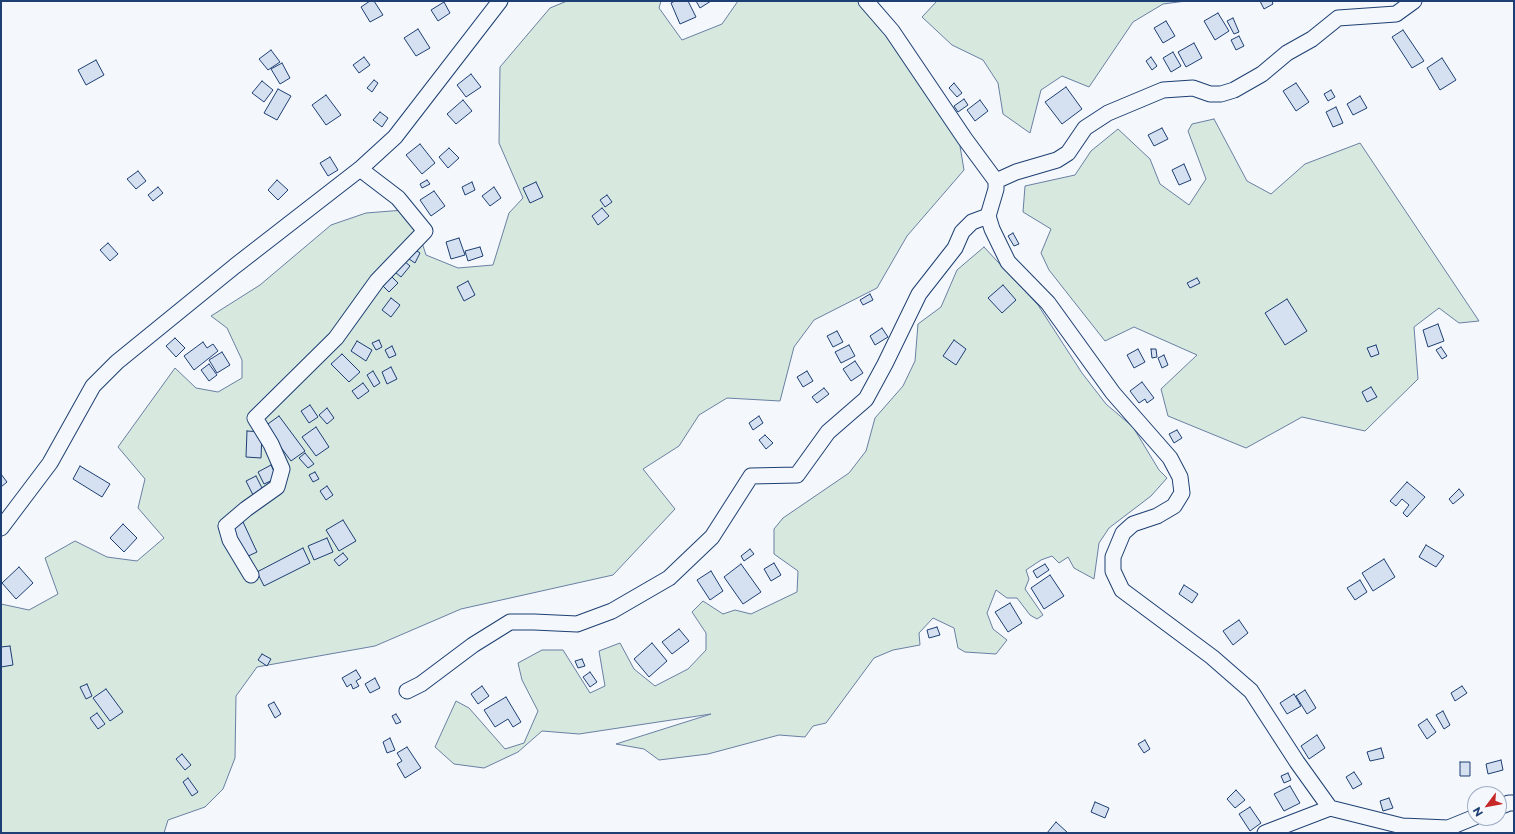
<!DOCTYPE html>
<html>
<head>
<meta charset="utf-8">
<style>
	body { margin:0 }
	#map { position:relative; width:1515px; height:834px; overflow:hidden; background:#f4f7fb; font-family:Montserrat,sans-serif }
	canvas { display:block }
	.frame { position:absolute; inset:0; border:2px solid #1d3f73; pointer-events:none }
	.north { position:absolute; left:1467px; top:786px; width:40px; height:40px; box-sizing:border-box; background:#f4f7fb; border:1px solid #9eadc5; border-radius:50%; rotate:238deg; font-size:11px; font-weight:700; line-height:16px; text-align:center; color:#1d3f73 }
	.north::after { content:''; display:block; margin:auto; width:14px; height:18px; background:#c62828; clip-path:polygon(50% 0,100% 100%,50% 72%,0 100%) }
</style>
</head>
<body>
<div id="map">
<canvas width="1515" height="834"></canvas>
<div class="frame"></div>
<div class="north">N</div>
</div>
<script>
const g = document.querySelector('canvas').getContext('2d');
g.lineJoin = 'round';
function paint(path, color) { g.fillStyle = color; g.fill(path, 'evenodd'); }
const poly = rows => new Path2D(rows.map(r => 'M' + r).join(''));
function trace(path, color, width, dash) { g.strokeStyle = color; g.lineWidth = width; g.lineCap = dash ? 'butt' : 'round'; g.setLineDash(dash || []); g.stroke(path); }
const green = poly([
	[567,1,661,1,659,8,682,40,722,24,738,1,857,1,871,8,957,128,964,170,907,236,877,288,814,320,794,347,780,401,727,398,699,415,679,446,643,469,675,509,613,575,461,609,375,646,257,667,236,696,235,758,223,789,205,807,168,820,164,833,1,833,1,604,29,610,58,594,45,558,75,541,107,557,137,561,164,538,138,508,145,479,118,447,175,368,196,388,218,392,242,378,242,360,227,328,211,316,260,285,331,225,366,213,404,210,416,224,426,255,458,268,493,265,509,213,523,198,499,143,500,67,550,8,567,1],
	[937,1,1186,1,1163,4,1133,22,1089,87,1062,76,1041,90,1030,133,1003,114,998,83,983,60,952,45,922,17,937,1],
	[1214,119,1247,181,1271,194,1305,164,1360,143,1479,321,1459,323,1439,308,1414,327,1418,379,1365,431,1302,417,1246,448,1168,416,1161,389,1197,355,1134,327,1105,341,1049,270,1041,253,1051,229,1023,212,1025,186,1075,175,1091,151,1118,129,1150,159,1160,184,1189,205,1206,179,1188,131,1192,124,1214,119],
	[984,247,1038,305,1082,373,1106,404,1133,427,1159,470,1167,478,1151,496,1109,528,1099,543,1094,579,1074,568,1068,557,1059,563,1052,556,1041,560,1026,570,1029,579,1025,589,1043,615,1037,619,1030,615,1017,598,1007,598,996,590,987,613,993,629,1007,640,996,654,965,652,958,648,954,628,933,618,919,633,920,645,893,650,874,658,826,723,813,726,805,737,779,735,708,754,659,760,644,749,616,744,711,714,579,734,542,731,518,752,484,768,454,764,435,747,456,701,469,708,505,749,524,743,538,711,522,680,518,663,542,650,563,650,590,693,605,686,599,651,620,643,634,669,655,686,688,669,706,650,706,633,692,612,703,601,723,614,735,610,751,614,797,592,798,571,774,554,774,529,783,518,849,473,866,451,875,418,903,386,915,361,918,324,941,307,957,270,984,247]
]);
paint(green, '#d7e8df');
trace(green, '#687fa3', 1);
const building = poly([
	[370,1,374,1,383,15,370,22,361,7,370,1],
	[675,1,688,1,696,17,680,24,671,3,675,1],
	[696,1,711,1,700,8,696,1],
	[1260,1,1272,1,1273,4,1264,9,1260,1],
	[444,2,450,13,438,21,431,10,444,2],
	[1218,13,1229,31,1215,40,1204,21,1218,13],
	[1233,18,1239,32,1234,34,1227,21,1233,18],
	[1166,21,1175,36,1163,43,1154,28,1166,21],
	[418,29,430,48,416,56,404,38,418,29],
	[1403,30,1424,61,1412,68,1392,37,1403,30],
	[1239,36,1244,46,1236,50,1231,40,1239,36],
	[1194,43,1202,58,1186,67,1178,52,1194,43],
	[271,50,280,62,268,70,259,59,271,50],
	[1173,52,1181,66,1171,72,1163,58,1173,52],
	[364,57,370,65,359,73,353,65,364,57],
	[1151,57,1157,66,1152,70,1146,61,1151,57],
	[1442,58,1456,80,1440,90,1427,68,1442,58],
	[96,60,104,75,86,85,78,70,96,60],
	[282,63,290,78,280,84,271,69,282,63],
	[471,74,481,87,466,97,457,85,471,74],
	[374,80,378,83,372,92,367,88,374,80],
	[262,81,273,90,264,102,252,93,262,81],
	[954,83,962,93,957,97,949,88,954,83],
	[1296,83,1309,102,1296,111,1283,91,1296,83],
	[1066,87,1082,109,1062,124,1045,102,1066,87],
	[278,89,291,96,277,120,264,113,278,89],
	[1331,90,1335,97,1328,101,1324,94,1331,90],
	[326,95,341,115,326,125,312,105,326,95],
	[1360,96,1367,108,1353,115,1347,104,1360,96],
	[964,99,968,105,958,112,954,106,964,99],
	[463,100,472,111,456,124,447,114,463,100],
	[980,100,988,111,975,121,967,110,980,100],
	[1336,107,1343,123,1333,127,1326,112,1336,107],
	[380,112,388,118,382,127,373,120,380,112],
	[1162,128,1168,139,1154,146,1148,135,1162,128],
	[420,144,435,163,422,174,406,155,420,144],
	[449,148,459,158,448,168,439,157,449,148],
	[330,157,338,170,328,176,320,163,330,157],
	[1184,164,1191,180,1179,185,1172,170,1184,164],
	[138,171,146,181,136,189,127,179,138,171],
	[277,180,288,190,278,200,268,190,277,180],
	[427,180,430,184,422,188,420,184,427,180],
	[472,182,475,190,465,195,462,187,472,182],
	[536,182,543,197,530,203,523,188,536,182],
	[158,187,163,193,153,201,148,195,158,187],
	[494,187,501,198,490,206,482,196,494,187],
	[434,191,445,206,431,216,420,200,434,191],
	[607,195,612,202,605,207,600,200,607,195],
	[602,208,609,216,598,225,592,216,602,208],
	[1013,233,1019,244,1014,246,1008,236,1013,233],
	[459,238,465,255,451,259,446,242,459,238],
	[108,243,118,254,110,261,100,250,108,243],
	[480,247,483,256,468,261,465,251,480,247],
	[414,249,420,253,415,263,409,259,414,249],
	[404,261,410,266,401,277,395,272,404,261],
	[391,276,398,283,389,292,382,285,391,276],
	[1197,278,1200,283,1190,288,1187,283,1197,278],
	[468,281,475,295,464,301,457,287,468,281],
	[1003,285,1016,300,1002,313,988,298,1003,285],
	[870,294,873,300,863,305,860,300,870,294],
	[391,298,400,305,391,317,382,310,391,298],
	[1287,299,1307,331,1285,345,1265,313,1287,299],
	[1438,324,1444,341,1428,347,1423,330,1438,324],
	[882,328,888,337,875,345,870,336,882,328],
	[837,331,843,342,833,347,827,336,837,331],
	[175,338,185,348,176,357,166,346,175,338],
	[379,340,382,347,376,350,372,343,379,340],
	[954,340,966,349,956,365,943,356,954,340],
	[357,341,372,350,366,361,351,351,357,341],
	[203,342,207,348,213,344,218,351,194,370,184,356,203,342],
	[849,345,855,356,841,363,835,352,849,345],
	[1376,345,1379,354,1371,357,1367,348,1376,345],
	[392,346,396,355,389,358,385,350,392,346],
	[1441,347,1447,356,1442,359,1436,350,1441,347],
	[1138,349,1145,362,1134,368,1127,355,1138,349],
	[1151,349,1156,349,1157,357,1152,358,1151,349],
	[222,352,230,365,217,373,209,360,222,352],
	[342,354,360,372,349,382,331,364,342,354],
	[1164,355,1168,365,1162,368,1158,358,1164,355],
	[855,361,863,373,851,381,843,369,855,361],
	[209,364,217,375,209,381,201,370,209,364],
	[391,367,397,379,387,384,382,372,391,367],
	[373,371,380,383,374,387,367,375,373,371],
	[807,371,813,381,803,387,797,377,807,371],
	[1142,382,1154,398,1147,403,1145,399,1139,403,1130,391,1142,382],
	[363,383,369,391,358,399,352,391,363,383],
	[1371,387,1377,397,1367,402,1362,392,1371,387],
	[824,388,829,394,817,403,812,397,824,388],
	[310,405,318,417,309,423,301,411,310,405],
	[327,408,334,418,327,424,319,415,327,408],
	[279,416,305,451,291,461,265,426,279,416],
	[759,416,763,423,753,430,749,423,759,416],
	[316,427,329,447,316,456,302,437,316,427],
	[1177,430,1182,438,1174,443,1169,434,1177,430],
	[247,431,262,432,261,458,246,457,247,431],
	[765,435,773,443,766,449,759,440,765,435],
	[305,453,314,464,308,468,299,458,305,453],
	[271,465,277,478,264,484,258,472,271,465],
	[80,466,110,484,102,497,73,479,80,466],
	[315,472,319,479,313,482,309,475,315,472],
	[1,474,7,482,1,487,1,474],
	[256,476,263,490,253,495,246,481,256,476],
	[1407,482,1425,497,1407,517,1403,513,1409,505,1402,499,1396,506,1390,501,1407,482],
	[327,486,333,495,326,500,320,491,327,486],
	[1459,489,1464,495,1453,504,1449,499,1459,489],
	[343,520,356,541,339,551,326,530,343,520],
	[243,522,257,552,244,558,229,528,243,522],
	[123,524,137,538,124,552,110,538,123,524],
	[327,538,333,552,314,560,308,546,327,538],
	[1426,545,1444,556,1436,567,1419,557,1426,545],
	[303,548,310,563,264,586,257,572,303,548],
	[750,549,754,554,744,561,741,556,750,549],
	[343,553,348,559,339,566,334,560,343,553],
	[1384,559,1395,577,1373,591,1362,573,1384,559],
	[774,563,781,575,771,581,764,569,774,563],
	[741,564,761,592,743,604,724,577,741,564],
	[1045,564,1049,570,1037,578,1033,571,1045,564],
	[19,567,33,583,16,599,2,583,19,567],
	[711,571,723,591,710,600,697,580,711,571],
	[1050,575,1064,596,1044,609,1031,588,1050,575],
	[1360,580,1367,592,1355,600,1347,588,1360,580],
	[1184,585,1198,594,1192,603,1179,594,1184,585],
	[1010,603,1022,623,1008,632,995,612,1010,603],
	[1239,620,1248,633,1233,645,1223,631,1239,620],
	[937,627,940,635,929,638,927,630,937,627],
	[679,629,689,641,672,654,662,642,679,629],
	[652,643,667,661,649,677,634,659,652,643],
	[10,646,13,665,1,667,1,647,10,646],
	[262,654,271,659,267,666,258,660,262,654],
	[582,659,585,666,578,668,575,661,582,659],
	[356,670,361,678,356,681,359,686,353,689,351,684,347,687,342,678,356,670],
	[590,672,597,682,590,687,583,677,590,672],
	[375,678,380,688,370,693,365,684,375,678],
	[87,684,92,696,86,699,80,687,87,684],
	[482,686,489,696,478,704,471,694,482,686],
	[1462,686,1467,693,1455,701,1451,693,1462,686],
	[106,689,123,712,110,721,93,698,106,689],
	[1305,690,1316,708,1307,714,1296,696,1305,690],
	[1294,694,1301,706,1287,714,1280,703,1294,694],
	[506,697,521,722,513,727,508,719,495,727,484,710,506,697],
	[274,702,281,714,275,718,268,705,274,702],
	[1443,711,1450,725,1444,729,1436,715,1443,711],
	[97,713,105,724,98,729,90,718,97,713],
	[396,714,401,722,396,724,392,716,396,714],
	[1427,719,1436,732,1427,739,1418,725,1427,719],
	[1317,735,1325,748,1309,759,1301,746,1317,735],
	[390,738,395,750,387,753,383,742,390,738],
	[1145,740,1150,749,1144,753,1138,744,1145,740],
	[407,747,421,768,405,778,397,764,402,761,397,753,407,747],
	[1381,748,1384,758,1370,761,1367,752,1381,748],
	[182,754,191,765,185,770,176,759,182,754],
	[1501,760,1503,770,1488,774,1486,764,1501,760],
	[1460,762,1470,762,1470,776,1460,776,1460,762],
	[1354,772,1362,784,1353,789,1346,777,1354,772],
	[1288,773,1291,780,1284,783,1281,776,1288,773],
	[188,778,198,792,192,796,183,782,188,778],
	[1290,786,1300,803,1284,811,1274,794,1290,786],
	[1236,790,1245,800,1235,808,1227,799,1236,790],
	[1389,798,1393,808,1383,811,1380,801,1389,798],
	[1095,802,1109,808,1105,818,1091,812,1095,802],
	[1250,807,1261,823,1250,831,1239,814,1250,807],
	[1056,822,1068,833,1047,833,1056,822]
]);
paint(building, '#d5e0f0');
trace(building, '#1d3f73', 1);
const minor = poly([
	[866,1,892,31,965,139,996,181,996,189,988,216,992,229,1008,262,1048,303,1113,393,1170,458,1180,477,1182,493,1174,506,1157,516,1133,524,1123,533,1113,557,1113,571,1122,590,1212,657,1251,691,1297,762,1330,808],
	[996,181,1016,172,1057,160,1068,153,1085,128,1108,113,1163,90,1193,88,1210,94,1221,94,1234,90,1262,74,1287,53,1312,39,1338,18,1396,14,1414,1],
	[1,528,50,463,93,386,117,362,235,266,360,169,395,137,500,1],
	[251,575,230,540,226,526,246,509,277,487,282,469,271,444,255,418,336,338,377,281,425,231,398,198,360,169],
	[407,691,421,684,473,645,510,622,534,622,577,624,612,611,669,578,712,537,751,476,797,475,828,432,866,399,885,364,919,294,955,248,962,232,972,222,988,216],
	[1499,807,1509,803,1514,803],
	[1265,833,1330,808,1402,826,1448,828,1475,817]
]);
trace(minor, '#1d3f73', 17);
trace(minor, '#f4f7fb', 15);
</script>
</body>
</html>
